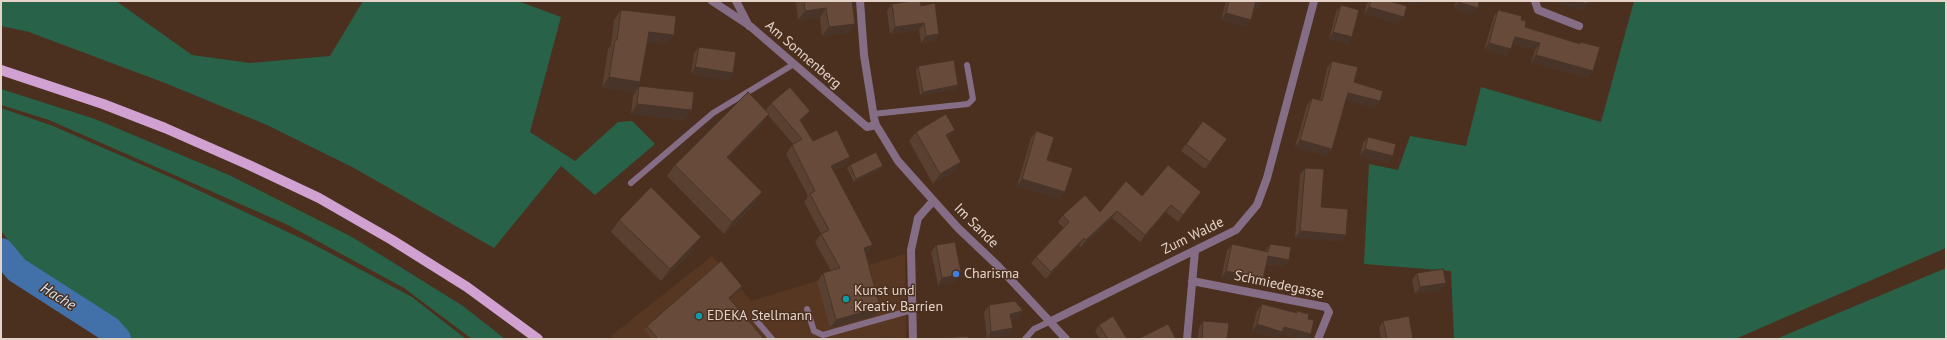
<!DOCTYPE html>
<html>
<head>
<meta charset="utf-8">
<style>
	body { margin:0 }
	#map { position:relative; width:1947px; height:340px; overflow:hidden; background:#4b301f; font-family:"PT Sans",sans-serif }
	canvas { display:block }
	.frame { position:absolute; inset:0; border:2px solid #e5d3c9; pointer-events:none }
</style>
</head>
<body>
<div id="map">
<canvas width="1947" height="340"></canvas>
<div class="frame"></div>
</div>
<script>
const g = document.querySelector('canvas').getContext('2d');
g.lineJoin = 'round';
function paint(path, color) { g.fillStyle = color; g.fill(path, 'evenodd'); }
const poly = rows => new Path2D(rows.map(r => 'M' + r).join(''));
function trace(path, color, width, dash) { g.strokeStyle = color; g.lineWidth = width; g.lineCap = dash ? 'butt' : 'round'; g.setLineDash(dash || []); g.stroke(path); }
function drawText(font, color, halo, rows, align = 'center') {
  g.font = font + ' "PT Sans",sans-serif'; g.lineWidth = 3; g.setLineDash([]); g.textBaseline = 'middle'; g.strokeStyle = halo; g.fillStyle = color; for (const [text, x, y, turn = 0] of rows) {
    g.save(); g.translate(x, y); g.rotate((+turn || 0) * Math.PI / 180); g.textAlign = isNaN(turn) ? turn : align; if (halo) g.strokeText(text, 0, 0); g.fillText(text, 0, 0); g.restore();
  }
}
paint(poly([
	[905,254,906,339,614,339,611,336,712,256,751,301]
]), '#583722');
paint(poly([
	[1,1,116,1,192,55,250,63,330,56,363,1,518,1,561,17,530,132,575,161,618,122,632,121,655,144,595,195,561,166,494,248,354,168,267,125,165,83,29,32,1,26],
	[1634,1,1946,1,1946,248,1735,339,1454,339,1451,271,1364,264,1369,164,1398,170,1410,136,1466,146,1481,87,1601,122],
	[1,89,95,119,229,175,352,237,463,306,505,339,472,339,404,288,288,225,49,120,1,105],
	[1,108,53,126,170,177,309,242,412,297,466,339,128,339,96,307,26,262,1,231],
	[1946,268,1946,339,1776,339]
]), '#286248');
trace(poly([
	[1,251,17,270,109,329,118,339]
]), '#4171a8', 26);
trace(poly([
	[873,114,968,104,973,99,967,65],
	[631,183,713,113,794,64],
	[807,309,814,331,823,335,912,310],
	[755,319,772,339],
	[1025,339,1034,329,1051,321]
]), '#856d85', 6);
trace(poly([
	[712,1,750,26,867,127,876,125],
	[736,1,749,26],
	[860,1,864,55,874,118,876,125,898,161,958,228,998,266,1066,339],
	[1535,1,1538,10,1579,26],
	[1192,281,1326,307,1329,312,1318,339],
	[1051,321,1236,230,1257,205,1267,178,1314,1],
	[913,339,911,250,918,218,933,201],
	[1187,339,1195,251]
]), '#856d85', 8);
trace(poly([
	[1,70,103,104,165,128,249,165,319,198,392,240,467,287,538,339]
]), '#d1a1d1', 10);
paint(poly([
	[796,1,852,1,848,33,822,36,820,18,798,20],
	[1226,1,1263,1,1258,8,1255,7,1246,27,1221,20],
	[1369,1,1389,1,1399,24,1364,14,1367,3],
	[1456,1,1479,1,1478,8,1473,14,1454,9],
	[892,4,921,6,939,34,934,41,921,43,919,30,890,34,887,11],
	[1341,5,1352,37,1348,44,1329,39,1336,12],
	[621,10,667,44,647,42,640,82,634,92,602,87,608,49,611,46,614,20],
	[1498,10,1521,20,1525,27,1579,44,1580,42,1588,78,1531,62,1535,50,1513,44,1507,56,1484,50,1494,16],
	[699,47,733,73,728,80,691,74,694,53],
	[1332,61,1354,82,1376,108,1346,100,1332,149,1327,156,1295,147,1307,105,1312,98,1320,100,1327,68],
	[918,66,956,89,920,95,916,70],
	[639,86,685,120,631,114,633,96],
	[771,103,804,120,801,122,813,141,850,157,844,166,833,170,867,254,866,254,880,307,875,316,830,328,817,282,823,273,831,271,815,242,821,234,804,202,808,196,786,154,793,144,768,115,761,125,728,158,762,192,755,203,724,234,667,176,675,165,766,110],
	[1036,131,1047,160,1060,199,1017,186,1031,138],
	[916,132,954,172,933,184,909,141],
	[1368,137,1388,163,1360,156,1363,143],
	[1227,139,1205,169,1181,151,1186,144],
	[850,165,883,166,881,169,854,182,847,168],
	[1305,168,1321,207,1346,235,1341,241,1295,238,1300,175],
	[1142,196,1196,199,1178,222,1166,212,1140,242,1112,218,1081,247,1079,245,1046,279,1031,263,1036,257,1064,228,1058,222,1063,215,1100,212],
	[619,220,693,249,661,281,611,232],
	[1232,244,1265,251,1270,244,1289,260,1284,267,1267,264,1258,286,1221,278,1227,251],
	[936,245,960,275,955,282,938,285,931,252],
	[1417,273,1446,283,1441,290,1415,294,1412,280],
	[742,286,740,290,729,299,764,339,653,339,644,330,647,326],
	[1262,304,1296,313,1297,311,1308,319,1311,334,1307,339,1300,339,1280,334,1277,338,1252,331,1257,311],
	[989,305,1023,311,1018,318,1011,319,1013,328,1008,335,987,339,984,312],
	[1203,321,1227,339,1198,339,1199,328],
	[1383,321,1413,339,1381,339,1379,328],
	[1099,325,1127,339,1100,339,1095,331]
]), '#594031');
paint(poly([
	[1255,1,1263,1,1258,8,1252,6],
	[1400,1,1418,1,1415,5],
	[1554,1,1577,1,1587,4,1582,11,1554,2],
	[1586,1,1594,1,1591,5,1584,3],
	[1458,2,1478,8,1473,14,1454,9],
	[1369,7,1404,17,1399,24,1364,14],
	[826,8,820,18,798,20,805,11],
	[1226,13,1251,20,1246,27,1221,20],
	[924,23,919,30,890,34,895,27],
	[855,24,848,33,822,36,829,27],
	[649,32,674,35,667,44,642,42],
	[1333,32,1352,37,1348,44,1329,39],
	[939,34,934,41,921,43,926,36],
	[1515,37,1540,43,1535,50,1510,43],
	[1489,43,1511,49,1507,56,1484,50],
	[1536,55,1593,71,1588,78,1531,62],
	[695,67,733,73,728,80,691,74],
	[609,77,640,82,634,92,602,87],
	[958,85,956,89,920,95,923,92],
	[1348,93,1380,101,1376,108,1343,100],
	[637,104,692,110,685,120,631,114],
	[810,111,804,120,794,129,800,120],
	[769,114,761,125,719,168,727,157],
	[955,130,948,140,946,135],
	[1300,140,1332,149,1327,156,1295,147],
	[1365,149,1393,156,1388,163,1360,156],
	[850,157,844,166,825,174,831,166],
	[961,162,954,172,933,184,940,174],
	[883,166,881,169,854,182,856,179],
	[1022,179,1065,192,1060,199,1017,186],
	[762,192,755,203,724,234,732,222],
	[1201,192,1196,199,1178,222,1183,215],
	[1171,205,1166,212,1140,242,1145,235],
	[1117,211,1112,218,1081,247,1086,240],
	[1300,231,1346,235,1341,241,1295,238],
	[701,237,693,249,661,281,670,269],
	[1084,238,1079,245,1046,279,1051,272],
	[873,245,867,254,858,256,864,248],
	[1268,256,1289,260,1284,267,1263,263],
	[1226,271,1263,279,1258,286,1221,278],
	[960,275,955,282,938,285,942,278],
	[1446,283,1441,290,1415,294,1420,287],
	[742,286,740,290,726,302,729,298],
	[880,307,875,316,830,328,836,320],
	[1023,311,1018,318,1006,320,1010,314],
	[1257,324,1284,327,1311,334,1307,339,1300,339,1280,334,1277,338,1252,331],
	[1013,328,1008,335,987,339,991,332]
]), '#483428');
const building = poly([
	[804,1,852,1,855,24,829,27,826,8,805,11,804,1],
	[912,1,920,1,921,6,935,3,939,34,926,36,924,23,895,27,892,4,912,1],
	[1229,1,1256,1,1251,20,1226,13,1229,1],
	[1371,1,1389,1,1407,6,1404,17,1369,7,1371,1],
	[1459,1,1479,1,1478,8,1458,2,1459,1],
	[1577,1,1588,1,1587,4,1577,1],
	[1341,5,1359,10,1352,37,1333,32,1341,5],
	[621,10,676,16,674,35,649,32,640,82,609,77,615,40,617,40,621,10],
	[1498,10,1522,16,1521,20,1526,21,1525,27,1580,44,1580,42,1600,47,1593,71,1536,55,1540,43,1515,37,1511,49,1489,43,1498,10],
	[699,47,736,52,733,73,695,67,699,47],
	[954,60,958,85,923,92,918,66,954,60],
	[1332,61,1358,67,1354,82,1383,91,1380,101,1348,93,1332,149,1300,140,1312,98,1322,101,1332,61],
	[639,86,694,92,692,110,637,104,639,86],
	[790,87,810,111,800,120,813,141,837,130,850,157,831,166,873,245,864,248,880,307,836,320,823,273,840,268,821,234,829,230,810,194,815,191,792,145,802,139,771,103,790,87],
	[748,92,769,114,727,157,762,192,732,222,675,165,748,92],
	[946,114,955,130,946,135,961,162,940,174,916,132,946,114],
	[1203,121,1227,139,1210,162,1186,144,1203,121],
	[1036,131,1054,137,1047,160,1073,168,1065,192,1022,179,1036,131],
	[1368,137,1396,144,1393,156,1365,149,1368,137],
	[876,152,883,166,856,179,850,165,876,152],
	[1168,165,1201,192,1183,215,1171,205,1145,235,1117,211,1086,240,1084,238,1051,272,1036,257,1069,222,1063,215,1085,195,1100,212,1126,181,1142,196,1168,165],
	[1305,168,1324,169,1321,207,1348,209,1346,235,1300,231,1305,168],
	[651,187,701,237,670,269,619,220,651,187],
	[955,242,961,272,960,275,942,278,936,245,955,242],
	[1232,244,1268,252,1270,244,1291,247,1289,260,1268,256,1263,279,1226,271,1232,244],
	[721,261,742,286,729,298,764,339,658,339,647,326,721,261],
	[1443,269,1446,283,1420,287,1417,273,1443,269],
	[1015,301,1023,311,1010,314,1013,328,991,332,989,305,1015,301],
	[1262,304,1297,313,1297,311,1309,314,1308,319,1314,320,1311,334,1284,327,1282,332,1257,324,1262,304],
	[1113,316,1127,339,1108,339,1099,325,1113,316],
	[1409,316,1413,339,1387,339,1383,321,1409,316],
	[1203,321,1229,323,1227,339,1202,339,1203,321],
	[1168,324,1176,339,1138,339,1168,324],
	[968,336,968,339,945,339,945,338,968,336],
	[890,337,891,339,873,339,890,337]
]);
paint(building, '#674a39');
trace(building, '#483428', 1);
for (const [x, y, r, color] of [
	[956,274,4,"#3f7fe0"],
	[846,299,4,"#0f9aa8"],
	[699,316,4,"#0f9aa8"]
]) { const dot = new Path2D(); dot.arc(x, y, r, 0, 2 * Math.PI); g.fillStyle = color; g.fill(dot); trace(dot, '#4b301f', 1.5); }
drawText('14px', '#e5d3c9', '#4b301f', [
	["Am Sonnenberg",803,55,41],
	["Im Sande",976,226,45],
	["Zum Walde",1193,236,-26],
	["Schmiedegasse",1279,285,12]
]);
drawText('14px', '#e5d3c9', '#4b301f', [
	["Charisma",964,274],
	["Kunst und",854,291],
	["Kreativ Barrien",854,307],
	["EDEKA Stellmann",707,316]
], 'left');
drawText('italic 15px', '#d2dfef', '#4b301f', [
	["Hache",58,297,32]
]);
</script>
</body>
</html>
